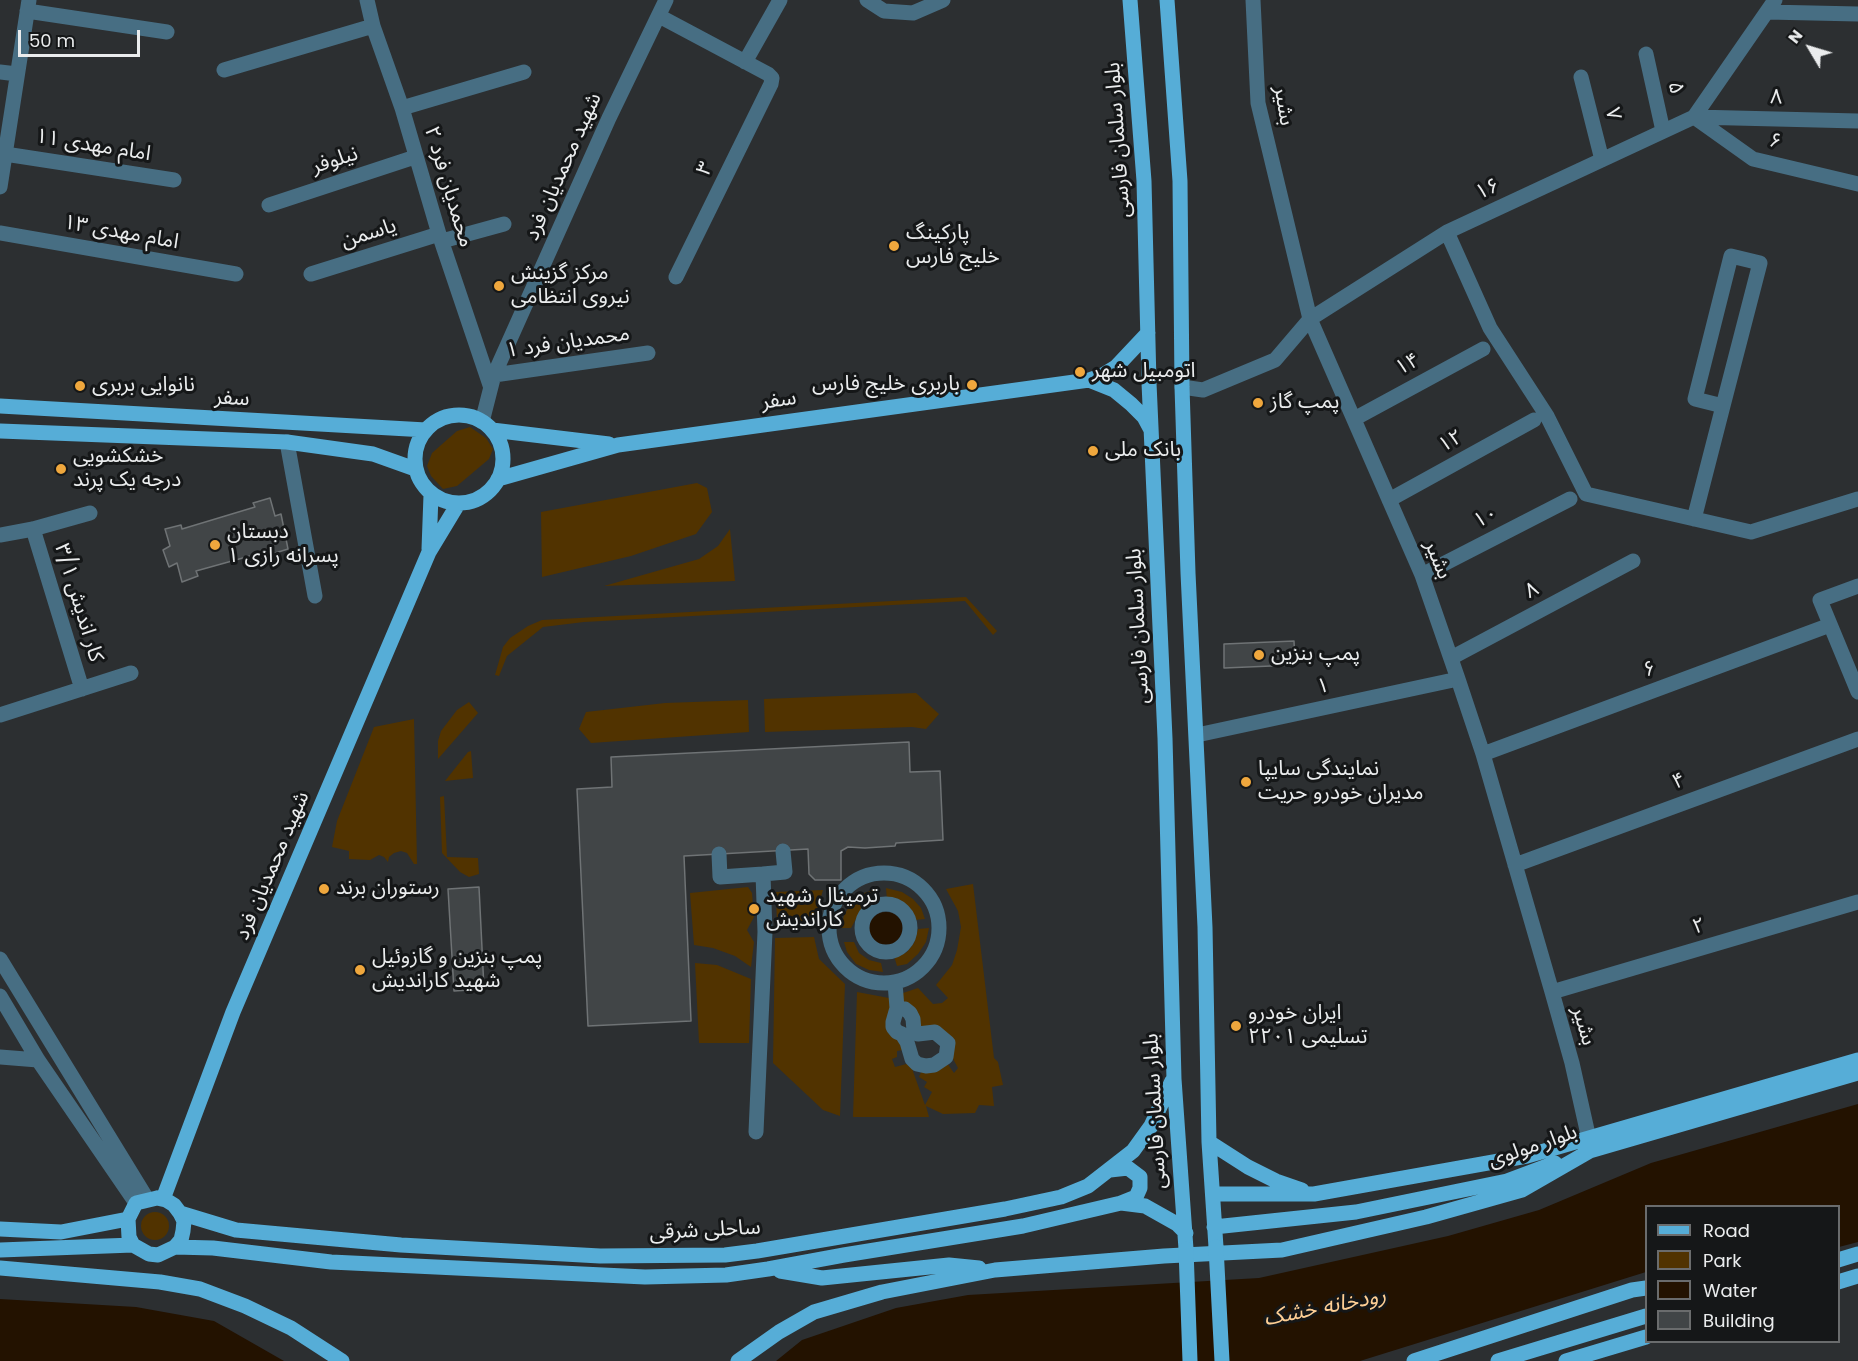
<!DOCTYPE html>
<html>
<head>
<meta charset="utf-8">
<style>
	body { margin:0 }
	#map { position:relative; width:1858px; height:1361px; overflow:hidden; background:#2c2f31; font-family:Poppins,sans-serif }
	canvas { display:block }
	.legend { position:absolute; left:1645px; top:1205px; width:195px; height:138px; box-sizing:border-box; background:#151718; border:2px solid #6a6c6d; margin:0; padding:8px 10px; list-style:none; font-size:18px; color:#eaeced }
	.legend li { display:flex; align-items:center; gap:12px; height:30px }
	.legend b { width:30px; border:2px solid #6a6c6d }
	.north { position:absolute; left:1780px; top:18px; width:60px; height:60px; -webkit-text-stroke:4px #151718; paint-order:stroke; rotate:308deg; font-size:16px; font-weight:700; line-height:24px; text-align:center; color:#eaeced }
	.north::after { content:''; display:block; margin:auto; width:21px; height:27px; background:#eaeced; clip-path:polygon(50% 0,100% 100%,50% 72%,0 100%) }
	.scale { position:absolute; left:18px; top:30px; width:122px; height:27px; box-sizing:border-box; border:3px solid #eaeced; border-top:0; padding-left:8px; font-size:18px; line-height:21px; white-space:nowrap; color:#eaeced; -webkit-text-stroke:4px #151718; paint-order:stroke }
</style>
</head>
<body>
<div id="map">
<canvas width="1858" height="1361"></canvas>
<ul class="legend">
<li><b style="height:8px;background:#56add7"></b>Road</li>
<li><b style="height:16px;background:#513300"></b>Park</li>
<li><b style="height:16px;background:#231200"></b>Water</li>
<li><b style="height:16px;background:#414547"></b>Building</li>
</ul>
<div class="north">N</div>
<div class="scale">50 m</div>
</div>
<script>
const g = document.querySelector('canvas').getContext('2d');
g.lineJoin = 'round';
function paint(path, color) { g.fillStyle = color; g.fill(path, 'evenodd'); }
const poly = rows => new Path2D(rows.map(r => 'M' + r).join(''));
function trace(path, color, width, dash) { g.strokeStyle = color; g.lineWidth = width; g.lineCap = dash ? 'butt' : 'round'; g.setLineDash(dash || []); g.stroke(path); }
function drawText(font, color, halo, rows, align = 'center') {
  g.font = font + ' Poppins,"Noto Sans Arabic",sans-serif'; g.lineWidth = 6; g.setLineDash([]); g.textBaseline = 'middle'; g.strokeStyle = halo; g.fillStyle = color; for (const [text, x, y, turn = 0] of rows) {
    g.save(); g.translate(x, y); g.rotate((+turn || 0) * Math.PI / 180); g.textAlign = isNaN(turn) ? turn : align; if (halo) g.strokeText(text, 0, 0); g.fillText(text, 0, 0); g.restore();
  }
}
paint(poly([
	[470,427,486,438,493,449,489,459,457,486,443,489,431,476,427,466,432,453,457,431],
	[697,483,707,488,712,512,696,534,631,556,542,577,541,512],
	[730,529,735,581,604,586,699,559,718,546],
	[966,597,997,631,993,635,965,601,584,622,543,627,507,656,499,676,495,675,503,647,510,638,528,626,542,620],
	[916,693,939,714,926,729,912,727,765,732,764,699],
	[748,700,749,732,591,743,579,729,586,712,665,703],
	[469,702,478,713,438,759,438,741,441,731,457,710],
	[414,719,417,864,414,864,407,853,401,851,394,853,389,857,388,862,384,857,379,855,370,860,349,859,349,851,332,847,337,821,374,727],
	[471,751,473,778,445,781,468,752],
	[444,796,447,857,478,858,479,874,469,877,460,872,442,853,440,797],
	[973,884,994,1058,998,1062,1003,1085,992,1087,994,1106,979,1105,975,1113,943,1114,926,1106,929,1117,853,1117,857,992,889,998,903,1050,897,1051,897,1057,892,1059,895,1067,910,1063,925,1105,932,1092,924,1087,927,1082,919,1077,922,1070,947,1063,954,1073,958,1068,951,1055,921,1029,902,1005,900,994,918,988,933,1004,942,1003,948,998,936,985,952,965,957,950,961,927,958,911,946,889],
	[748,887,752,893,754,917,747,930,754,942,751,967,735,956,713,948,694,945,690,893],
	[886,888,902,892,913,899,921,908,925,919,915,920,907,908,898,902,887,900],
	[876,889,876,899,862,908,851,928,841,928,844,915,853,900,864,893],
	[823,890,813,925,777,927,776,892],
	[929,928,926,942,918,954,907,964,897,966,894,956,899,956,907,952,914,943,918,929],
	[814,937,819,959,845,984,840,1116,823,1110,773,1063,775,938],
	[844,942,854,942,859,953,869,960,881,963,883,972,869,970,856,964,847,952],
	[695,963,717,965,751,979,749,1043,699,1043],
	'141 1226a14 14 0 1 1 28 0a14 14 0 1 1-28 0Z'
]), '#513300');
paint(poly([
	'869 929a17 17 0 1 1 34 0a17 17 0 1 1-34 0Z',
	[1858,1104,1858,1242,1839,1247,1838,1206,1646,1206,1646,1272,1360,1361,776,1361,802,1340,896,1308,968,1295,1259,1278,1448,1236,1539,1210,1651,1163],
	[0,1299,136,1307,214,1321,284,1361,0,1361]
]), '#231200');
const building = poly([
	[270,498,275,516,281,514,288,549,272,554,268,551,196,571,198,576,182,582,177,563,169,567,163,550,170,546,165,529,181,525,182,529,255,507,253,503,270,498],
	[1294,641,1295,665,1224,668,1224,644,1294,641],
	[909,742,910,772,940,771,943,840,896,843,895,846,865,848,848,847,841,851,841,880,815,880,809,874,808,849,684,856,691,1021,588,1026,577,789,612,787,611,757,909,742],
	[479,887,484,989,454,991,448,889,479,887]
]);
paint(building, '#414547');
trace(building, '#6f7375', 1.5);
trace(poly([
	[367,0,373,26,402,108,439,234,490,385],
	[867,0,884,11,913,13,943,0],
	[1253,0,1258,103,1310,319,1422,575,1458,679,1483,754,1552,992,1572,1063,1589,1139],
	[27,11,167,32],
	[1767,12,1858,14],
	[659,16,768,74,772,78,771,84,676,277],
	[1646,54,1663,131],
	[745,62,780,0],
	[224,70,373,26],
	[0,72,17,74],
	[1581,77,1602,160],
	[402,108,524,72],
	[1694,117,1753,159,1858,184],
	[1694,117,1775,0],
	[5,154,174,180],
	[0,187,29,0],
	[269,205,415,157],
	[1447,232,1490,328,1547,416,1586,494,1751,532,1858,499],
	[0,233,236,274],
	[442,241,504,224],
	[311,274,439,234],
	[494,375,648,353],
	[1182,387,1203,390,1275,360,1310,319,1447,232,1694,117,1858,121],
	[1354,419,1483,349],
	[482,422,494,375,609,118,666,0],
	[287,442,315,596],
	[1389,500,1534,420],
	[1694,519,1723,406,1760,263,1731,256,1695,399,1723,406],
	[33,529,82,689],
	[0,535,33,529,90,513],
	[1422,575,1570,499],
	[1858,586,1820,600,1858,692],
	[1451,658,1633,561],
	[0,715,131,673],
	[1197,735,1458,679],
	[1483,754,1830,625],
	[719,854,720,877,763,874],
	[1515,865,1858,739],
	'829 928a55 55 0 1 1 110 0a55 55 0 1 1-110 0Z',
	'862 928a24 24 0 1 1 48 0a24 24 0 1 1-48 0Z',
	[0,959,147,1199],
	[895,983,897,1008,905,1009,910,1013,913,1019,914,1031,918,1034,935,1032,948,1043,946,1057,934,1065,926,1066,917,1064,912,1059,907,1042,902,1034,897,1032,893,1027,893,1022,897,1008],
	[1552,992,1858,902],
	[0,996,38,1060,136,1203],
	[0,1057,38,1060],
	[756,1132,765,932,763,874,785,872,783,851]
]), '#476e83', 15);
trace(poly([
	[1130,0,1144,181,1149,383,1165,738,1174,1079,1186,1249],
	[1167,0,1180,181,1182,387,1188,573,1205,927,1209,1142,1216,1247],
	[1089,380,1114,390,1131,404,1144,417,1151,430],
	[0,406,426,430],
	'415 459a44 44 0 1 1 88 0a44 44 0 1 1-88 0Z',
	[492,430,609,444],
	[0,431,287,442,373,454,415,469],
	[498,479,618,445,1089,380,1103,375,1116,367,1148,333],
	[429,549,431,495],
	[1209,1142,1248,1167,1276,1181,1302,1190],
	[1586,1152,1858,1073],
	[1110,1170,1128,1168,1140,1177,1140,1188,1136,1197,1121,1203],
	[1213,1194,1314,1194,1527,1156,1858,1060],
	[157,1198,166,1200,174,1205,180,1213,184,1221,183,1231,181,1240,175,1247,158,1255,149,1254,133,1245,129,1237,128,1219,136,1203,157,1198],
	[163,1199,233,1012,429,552,458,504],
	[180,1213,236,1230,401,1245,600,1256,725,1255,757,1251,1005,1209,1061,1197,1088,1186,1133,1151,1151,1126,1172,1081],
	[1214,1227,1356,1212,1507,1181,1555,1163],
	[0,1229,61,1232,128,1219],
	[175,1247,213,1248,331,1262,645,1277,726,1275,768,1269,844,1255,1023,1226,1121,1203,1145,1206,1177,1224,1186,1233],
	[0,1250,133,1245],
	[1838,1260,1858,1254],
	[0,1268,160,1282,200,1289,245,1306,291,1328,342,1361],
	[780,1271,822,1278,949,1265,979,1268],
	[1838,1282,1858,1276],
	[738,1361,779,1332,814,1312,882,1292,995,1270,1164,1256,1282,1250,1426,1217,1522,1190,1595,1148],
	[1414,1361,1632,1290,1646,1288],
	[1498,1361,1646,1316],
	[1566,1361,1646,1337]
]), '#56add7', 15);
trace(poly([
	[1216,1247,1222,1361],
	[1186,1249,1190,1361]
]), '#56add7', 15);
for (const [x, y, r, color] of [
	[894,246,6,"#efa73d"],
	[499,286,6,"#efa73d"],
	[1080,372,6,"#efa73d"],
	[972,385,6,"#efa73d"],
	[80,386,6,"#efa73d"],
	[1258,403,6,"#efa73d"],
	[1093,451,6,"#efa73d"],
	[61,469,6,"#efa73d"],
	[215,545,6,"#efa73d"],
	[1259,655,6,"#efa73d"],
	[1246,782,6,"#efa73d"],
	[324,889,6,"#efa73d"],
	[754,909,6,"#efa73d"],
	[360,970,6,"#efa73d"],
	[1236,1026,6,"#efa73d"]
]) { const dot = new Path2D(); dot.arc(x, y, r, 0, 2 * Math.PI); g.fillStyle = color; g.fill(dot); trace(dot, '#151718', 2); }
drawText('21px', '#eaeced', '#151718', [
	["۵",1675,88,78],
	["۸",1776,98,1],
	["بشیر",1283,106,81],
	["۷",1612,114,76],
	["بلوار سلمان فارسی",1119,140,-94],
	["۶",1775,142,14],
	["۱۱ امام مهدی",93,146,9],
	["نیلوفر",335,161,-18],
	["شهید محمدیان فرد",564,167,-66],
	["۳",706,169,-64],
	["۲ محمدیان فرد",448,187,73],
	["۱۶",1488,190,-25],
	["۱۳ امام مهدی",121,233,10],
	["یاسمن",369,234,-17],
	["۱ محمدیان فرد",568,343,-8],
	["۱۴",1408,365,-28],
	["سفر",232,399,3],
	["سفر",779,401,-8],
	["۱۲",1451,442,-29],
	["۱۰",1486,518,-27],
	["بشیر",1437,560,68],
	["۸",1532,591,-28],
	["۳/۱ کار اندیش",78,603,73],
	["بلوار سلمان فارسی",1139,626,-93],
	["۶",1650,670,-20],
	["۱",1323,687,-12],
	["۴",1679,782,-20],
	["شهید محمدیان فرد",273,866,-67],
	["۲",1699,927,-16],
	["بشیر",1583,1026,74],
	["بلوار سلمان فارسی",1156,1111,-93],
	["بلوار مولوی",1533,1147,-19],
	["ساحلی شرقی",705,1231,-3]
]);
drawText('21px', '#eaeced', '#151718', [
	["پارکینگ",906,234],
	["خلیج فارس",906,258],
	["مرکز گزینش",511,274],
	["نیروی انتظامی",511,298],
	["اتومبیل شهر",1092,372],
	["باربری خلیج فارس",960,385,"right"],
	["نانوایی بربری",92,386],
	["پمپ گاز",1270,403],
	["بانک ملی",1105,451],
	["خشکشویی",73,457],
	["درجه یک پرند",73,481],
	["دبستان",227,533],
	["پسرانه رازی ۱",227,557],
	["پمپ بنزین",1271,655],
	["نمایندگی سایپا",1258,770],
	["مدیران خودرو حریت",1258,794],
	["رستوران برند",336,889],
	["ترمینال شهید",766,897],
	["کاراندیش",766,921],
	["پمپ بنزین و گازوئیل",372,958],
	["شهید کاراندیش",372,982],
	["ایران خودرو",1248,1014],
	["تسلیمی ۲۲۰۱",1248,1038]
], 'left');
drawText('italic 22px', '#fecf95', '#151718', [
	["رودخانه خشک",1325,1308,-11]
]);
</script>
</body>
</html>
